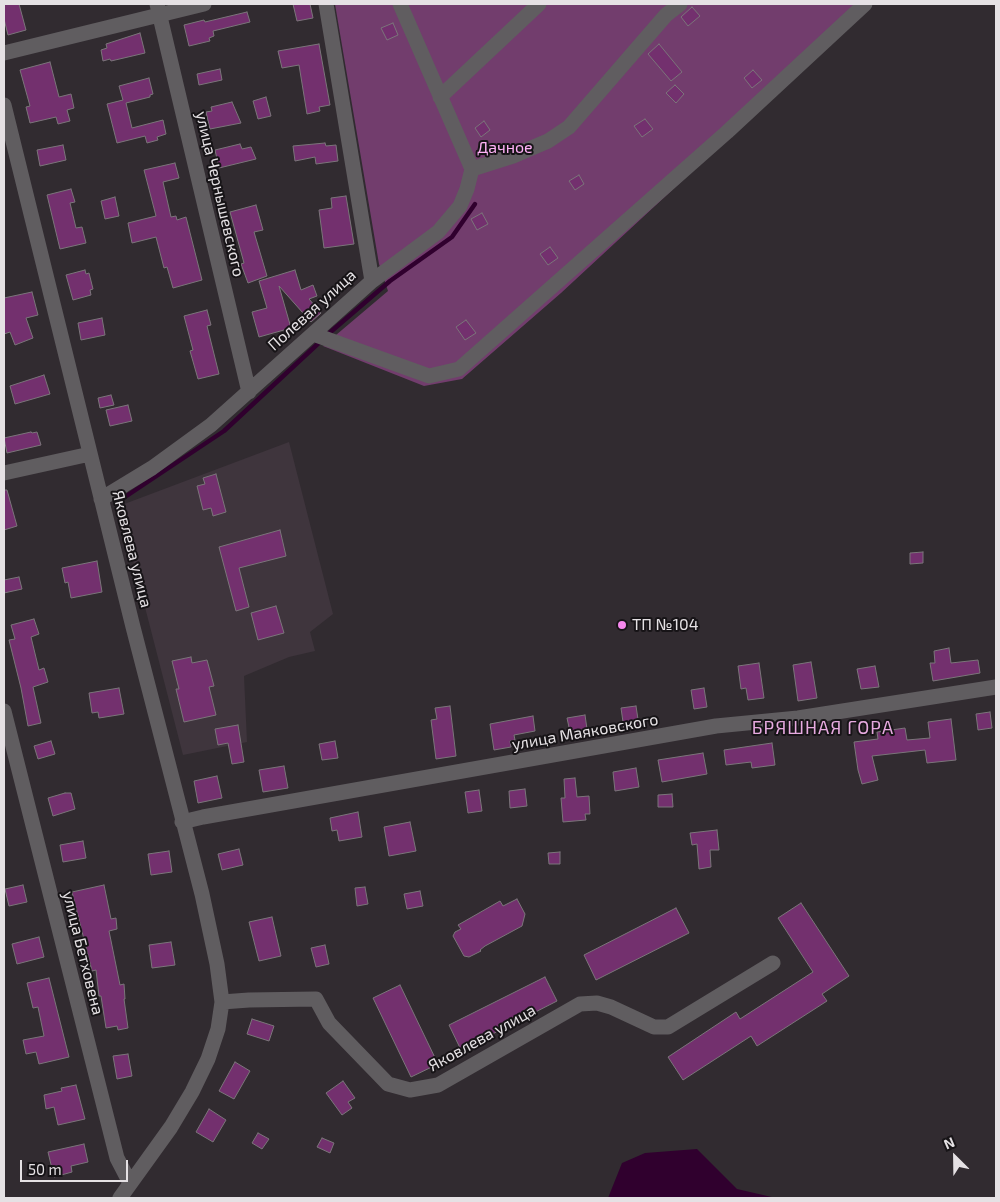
<!DOCTYPE html>
<html>
<head>
<meta charset="utf-8">
<style>
	body { margin:0 }
	#map { position:relative; width:1000px; height:1202px; overflow:hidden; background:#312b30; font-family:"Exo 2",sans-serif }
	canvas { display:block }
	.frame { position:absolute; inset:0; border:5px solid #e5e1e4; pointer-events:none }
	.north { position:absolute; left:930px; top:1132px; width:50px; height:50px; -webkit-text-stroke:4px #171417; paint-order:stroke; rotate:337deg; font-size:14px; font-weight:700; line-height:20px; text-align:center; color:#e5e1e4 }
	.north::after { content:''; display:block; margin:auto; width:18px; height:22px; background:#e5e1e4; clip-path:polygon(50% 0,100% 100%,50% 72%,0 100%) }
	.scale { position:absolute; left:20px; top:1160px; width:108px; height:22px; box-sizing:border-box; border:2px solid #e5e1e4; border-top:0; padding-left:6px; font-size:15px; line-height:18px; white-space:nowrap; color:#e5e1e4; -webkit-text-stroke:4px #171417; paint-order:stroke }
</style>
</head>
<body>
<div id="map">
<canvas width="1000" height="1202"></canvas>
<div class="frame"></div>
<div class="north">N</div>
<div class="scale">50 m</div>
</div>
<script>
const g = document.querySelector('canvas').getContext('2d');
g.lineJoin = 'round';
function paint(path, color) { g.fillStyle = color; g.fill(path, 'evenodd'); }
const poly = rows => new Path2D(rows.map(r => 'M' + r).join(''));
function trace(path, color, width, dash) { g.strokeStyle = color; g.lineWidth = width; g.lineCap = dash ? 'butt' : 'round'; g.setLineDash(dash || []); g.stroke(path); }
function drawText(font, color, halo, rows, align = 'center') {
  g.font = font + ' "Exo 2",sans-serif'; g.lineWidth = 4; g.setLineDash([]); g.textBaseline = 'middle'; g.strokeStyle = halo; g.fillStyle = color; for (const [text, x, y, turn = 0] of rows) {
    g.save(); g.translate(x, y); g.rotate((+turn || 0) * Math.PI / 180); g.textAlign = isNaN(turn) ? turn : align; if (halo) g.strokeText(text, 0, 0); g.fillText(text, 0, 0); g.restore();
  }
}
paint(poly([
	[289,442,333,614,310,632,315,651,289,657,244,676,247,742,183,755,119,506]
]), '#3f353d');
paint(poly([
	[335,4,873,4,561,293,462,379,424,386,323,346,388,291,379,264]
]), '#723d6d');
paint(poly([
	[697,1149,737,1189,776,1198,608,1198,622,1163,645,1153]
]), '#30002e');
trace(poly([
	[327,335,390,281,452,237,475,204],
	[119,501,224,431,322,340]
]), '#30002e', 4.5);
const building = poly([
	[4,4,19,4,26,30,8,35,4,19,4,4],
	[293,4,310,4,313,18,297,21,293,4],
	[692,7,700,16,688,26,681,17,692,7],
	[247,12,250,22,213,31,214,36,209,38,210,41,189,46,184,25,204,20,205,22,247,12],
	[393,23,398,35,387,40,381,28,393,23],
	[140,33,145,53,111,61,110,59,103,61,101,50,107,48,106,44,140,33],
	[319,44,330,105,319,107,320,111,307,114,299,65,282,68,278,51,319,44],
	[659,44,682,72,671,81,648,54,659,44],
	[50,62,59,97,71,94,74,108,67,110,70,121,58,124,56,117,30,123,26,107,30,106,20,70,50,62],
	[220,69,222,80,199,85,197,74,220,69],
	[753,70,762,80,752,88,744,78,753,70],
	[149,78,153,94,150,95,150,97,126,103,132,128,163,120,166,134,157,137,158,140,147,143,145,136,117,143,107,104,123,100,119,86,149,78],
	[675,85,684,94,676,103,666,93,675,85],
	[266,97,271,116,258,119,253,101,266,97],
	[232,102,241,123,210,129,206,112,212,111,211,107,232,102],
	[645,119,653,129,642,137,634,126,645,119],
	[484,121,490,130,481,137,475,128,484,121],
	[325,143,326,146,336,145,338,161,316,164,315,157,295,161,293,146,325,143],
	[240,144,242,149,251,147,256,159,219,168,215,150,240,144],
	[63,145,66,160,40,166,37,150,63,145],
	[175,163,179,178,163,182,171,217,176,216,177,220,186,217,202,280,173,288,167,267,164,268,156,237,132,243,128,223,156,216,144,170,175,163],
	[579,175,584,184,575,190,569,181,579,175],
	[71,189,75,202,70,203,76,228,82,227,86,243,60,249,47,195,71,189],
	[346,196,354,244,324,248,319,210,332,208,331,198,346,196],
	[115,197,119,216,105,219,101,201,115,197],
	[256,205,263,230,254,232,267,276,248,283,241,264,244,263,230,212,256,205],
	[482,213,488,224,477,230,471,219,482,213],
	[550,247,558,258,548,265,540,254,550,247],
	[85,270,86,274,89,273,93,289,90,290,91,295,73,300,66,275,85,270],
	[295,270,301,290,313,285,317,296,309,299,321,313,311,322,279,286,291,328,259,337,252,312,267,308,259,281,295,270],
	[32,292,38,315,26,318,33,338,15,345,10,332,4,334,4,298,32,292],
	[207,310,211,325,207,326,219,374,198,379,190,351,193,350,184,316,207,310],
	[102,318,105,335,81,340,78,323,102,318],
	[466,320,476,333,465,340,456,327,466,320],
	[44,375,50,394,15,404,10,386,44,375],
	[111,395,114,405,100,408,98,398,111,395],
	[128,405,132,421,110,426,106,410,128,405],
	[31,432,32,433,37,432,41,445,7,453,4,438,31,432],
	[216,474,226,512,213,516,211,508,203,510,197,486,205,484,203,478,216,474],
	[4,490,7,490,17,526,4,530,4,490],
	[280,530,286,556,239,568,249,607,236,611,219,547,280,530],
	[923,552,923,563,910,564,910,553,923,552],
	[97,561,102,592,71,598,68,582,65,583,62,568,97,561],
	[19,577,22,589,4,593,4,580,19,577],
	[276,606,284,633,258,640,251,613,276,606],
	[34,619,39,634,31,637,39,670,44,668,48,682,33,687,41,723,28,726,21,688,9,640,15,639,11,625,34,619],
	[949,648,951,663,978,660,980,673,933,681,930,663,935,663,934,651,949,648],
	[191,657,192,663,207,660,214,686,209,687,216,715,184,722,176,689,179,689,172,661,191,657],
	[811,662,817,698,798,701,793,665,811,662],
	[759,663,764,698,748,700,746,688,741,689,738,666,759,663],
	[875,666,879,687,861,689,857,669,875,666],
	[119,688,124,714,99,718,98,712,92,713,89,693,119,688],
	[704,688,707,707,694,709,691,690,704,688],
	[450,706,456,756,436,759,431,720,437,719,435,708,450,706],
	[636,706,639,726,624,729,621,708,636,706],
	[990,712,992,728,978,730,976,714,990,712],
	[585,715,587,729,570,732,567,718,585,715],
	[533,716,535,731,514,735,515,740,510,741,511,747,494,750,490,724,533,716],
	[951,719,956,760,927,763,925,750,872,756,878,780,862,784,858,770,854,742,878,739,877,732,905,728,907,740,930,738,928,722,951,719],
	[238,725,244,762,232,764,228,743,218,745,215,729,238,725],
	[51,741,55,754,38,759,34,746,51,741],
	[335,741,338,758,322,760,319,744,335,741],
	[772,743,775,765,752,768,751,762,726,765,724,750,772,743],
	[703,753,707,774,662,782,658,760,703,753],
	[284,766,288,788,263,792,259,770,284,766],
	[636,768,639,787,615,791,613,772,636,768],
	[217,776,222,798,198,803,194,781,217,776],
	[575,778,577,797,589,796,590,814,585,814,586,820,563,822,561,798,565,798,564,779,575,778],
	[525,789,527,806,510,808,509,791,525,789],
	[479,790,482,811,468,813,465,792,479,790],
	[65,793,71,793,75,809,53,816,48,798,65,793],
	[672,794,673,807,658,807,658,795,672,794],
	[358,812,362,837,339,841,337,830,332,831,330,818,358,812],
	[410,822,416,851,389,856,384,827,410,822],
	[717,830,719,850,710,850,711,867,699,869,697,844,692,845,690,833,717,830],
	[83,841,86,858,63,862,60,845,83,841],
	[239,849,243,865,222,870,218,854,239,849],
	[169,851,172,872,151,875,148,854,169,851],
	[560,852,560,864,549,864,548,853,560,852],
	[23,885,27,902,9,906,5,889,23,885],
	[104,885,111,919,116,918,117,929,109,931,120,985,124,984,125,999,124,999,128,1028,118,1030,117,1026,106,1028,101,996,99,996,96,970,92,971,72,892,104,885],
	[365,887,368,904,357,906,355,888,365,887],
	[420,891,423,906,407,909,404,894,420,891],
	[517,899,525,914,522,926,485,946,480,950,481,951,469,957,464,956,453,936,455,932,461,929,458,925,500,901,503,906,517,899],
	[801,903,849,976,822,994,827,1001,757,1046,751,1036,683,1080,668,1057,736,1012,740,1019,813,972,778,918,801,903],
	[676,908,689,933,596,980,584,955,676,908],
	[272,917,281,956,259,961,249,922,272,917],
	[39,937,44,957,17,964,12,944,39,937],
	[171,942,175,965,152,968,149,945,171,942],
	[325,945,329,964,316,967,311,948,325,945],
	[545,977,557,1001,461,1050,449,1025,545,977],
	[49,978,69,1057,39,1064,36,1052,26,1054,23,1040,44,1036,38,1007,33,1008,27,983,49,978],
	[400,985,438,1064,411,1077,373,998,400,985],
	[252,1019,274,1026,269,1041,247,1034,252,1019],
	[128,1054,132,1076,117,1079,113,1056,128,1054],
	[235,1062,250,1071,234,1099,219,1091,235,1062],
	[343,1081,355,1098,348,1102,352,1108,342,1115,326,1093,343,1081],
	[76,1085,85,1119,58,1125,54,1107,46,1109,44,1095,62,1091,61,1088,76,1085],
	[209,1109,226,1120,213,1142,196,1132,209,1109],
	[258,1133,269,1139,262,1149,252,1143,258,1133],
	[322,1138,334,1143,330,1153,317,1147,322,1138],
	[84,1144,88,1162,71,1166,72,1172,54,1177,48,1152,84,1144]
]);
paint(building, '#73306e');
trace(building, '#7b757a', 1);
trace(poly([
	[157,4,249,392],
	[4,53,204,4],
	[440,97,539,4],
	[4,105,133,627,202,894,217,964,222,1002,218,1029,208,1059,192,1092,171,1127,120,1198],
	[472,169,513,156,548,141,569,127,666,15,680,4],
	[372,281,438,232,460,206,467,189,472,169,400,4],
	[313,334,429,376,459,369,727,132,865,4],
	[4,473,90,454],
	[101,499,152,468,211,425,372,281,326,4],
	[4,711,117,1158,130,1183],
	[182,822,203,817,716,726,798,718,996,687],
	[222,1002,249,1000,316,999,329,1023,388,1084,410,1090,438,1085,580,1004,597,1003,611,1007,654,1027,668,1027,773,963]
]), '#605d60', 15);
for (const [x, y, r, color] of [
	[622,625,5,"#f688ed"]
]) { const dot = new Path2D(); dot.arc(x, y, r, 0, 2 * Math.PI); g.fillStyle = color; g.fill(dot); trace(dot, '#171417', 2); }
drawText('16px', '#ffb2f7', '#171417', [
	["Дачное",505,148]
]);
drawText('16px', '#e5e1e4', '#171417', [
	["улица Чернышевского",220,194,77],
	["Полевая улица",312,310,-42],
	["Яковлева улица",132,549,76],
	["улица Маяковского",585,732,-10],
	["улица Бетховена",83,953,76],
	["Яковлева улица",482,1038,-29]
]);
drawText('16px', '#e5e1e4', '#171417', [
	["ТП №104",632,625]
], 'left');
g.letterSpacing = '1px';
drawText('18px', '#e7aae0', '#171417', [
	["БРЯШНАЯ ГОРА",823,728]
]);
g.letterSpacing = '0px';
</script>
</body>
</html>
